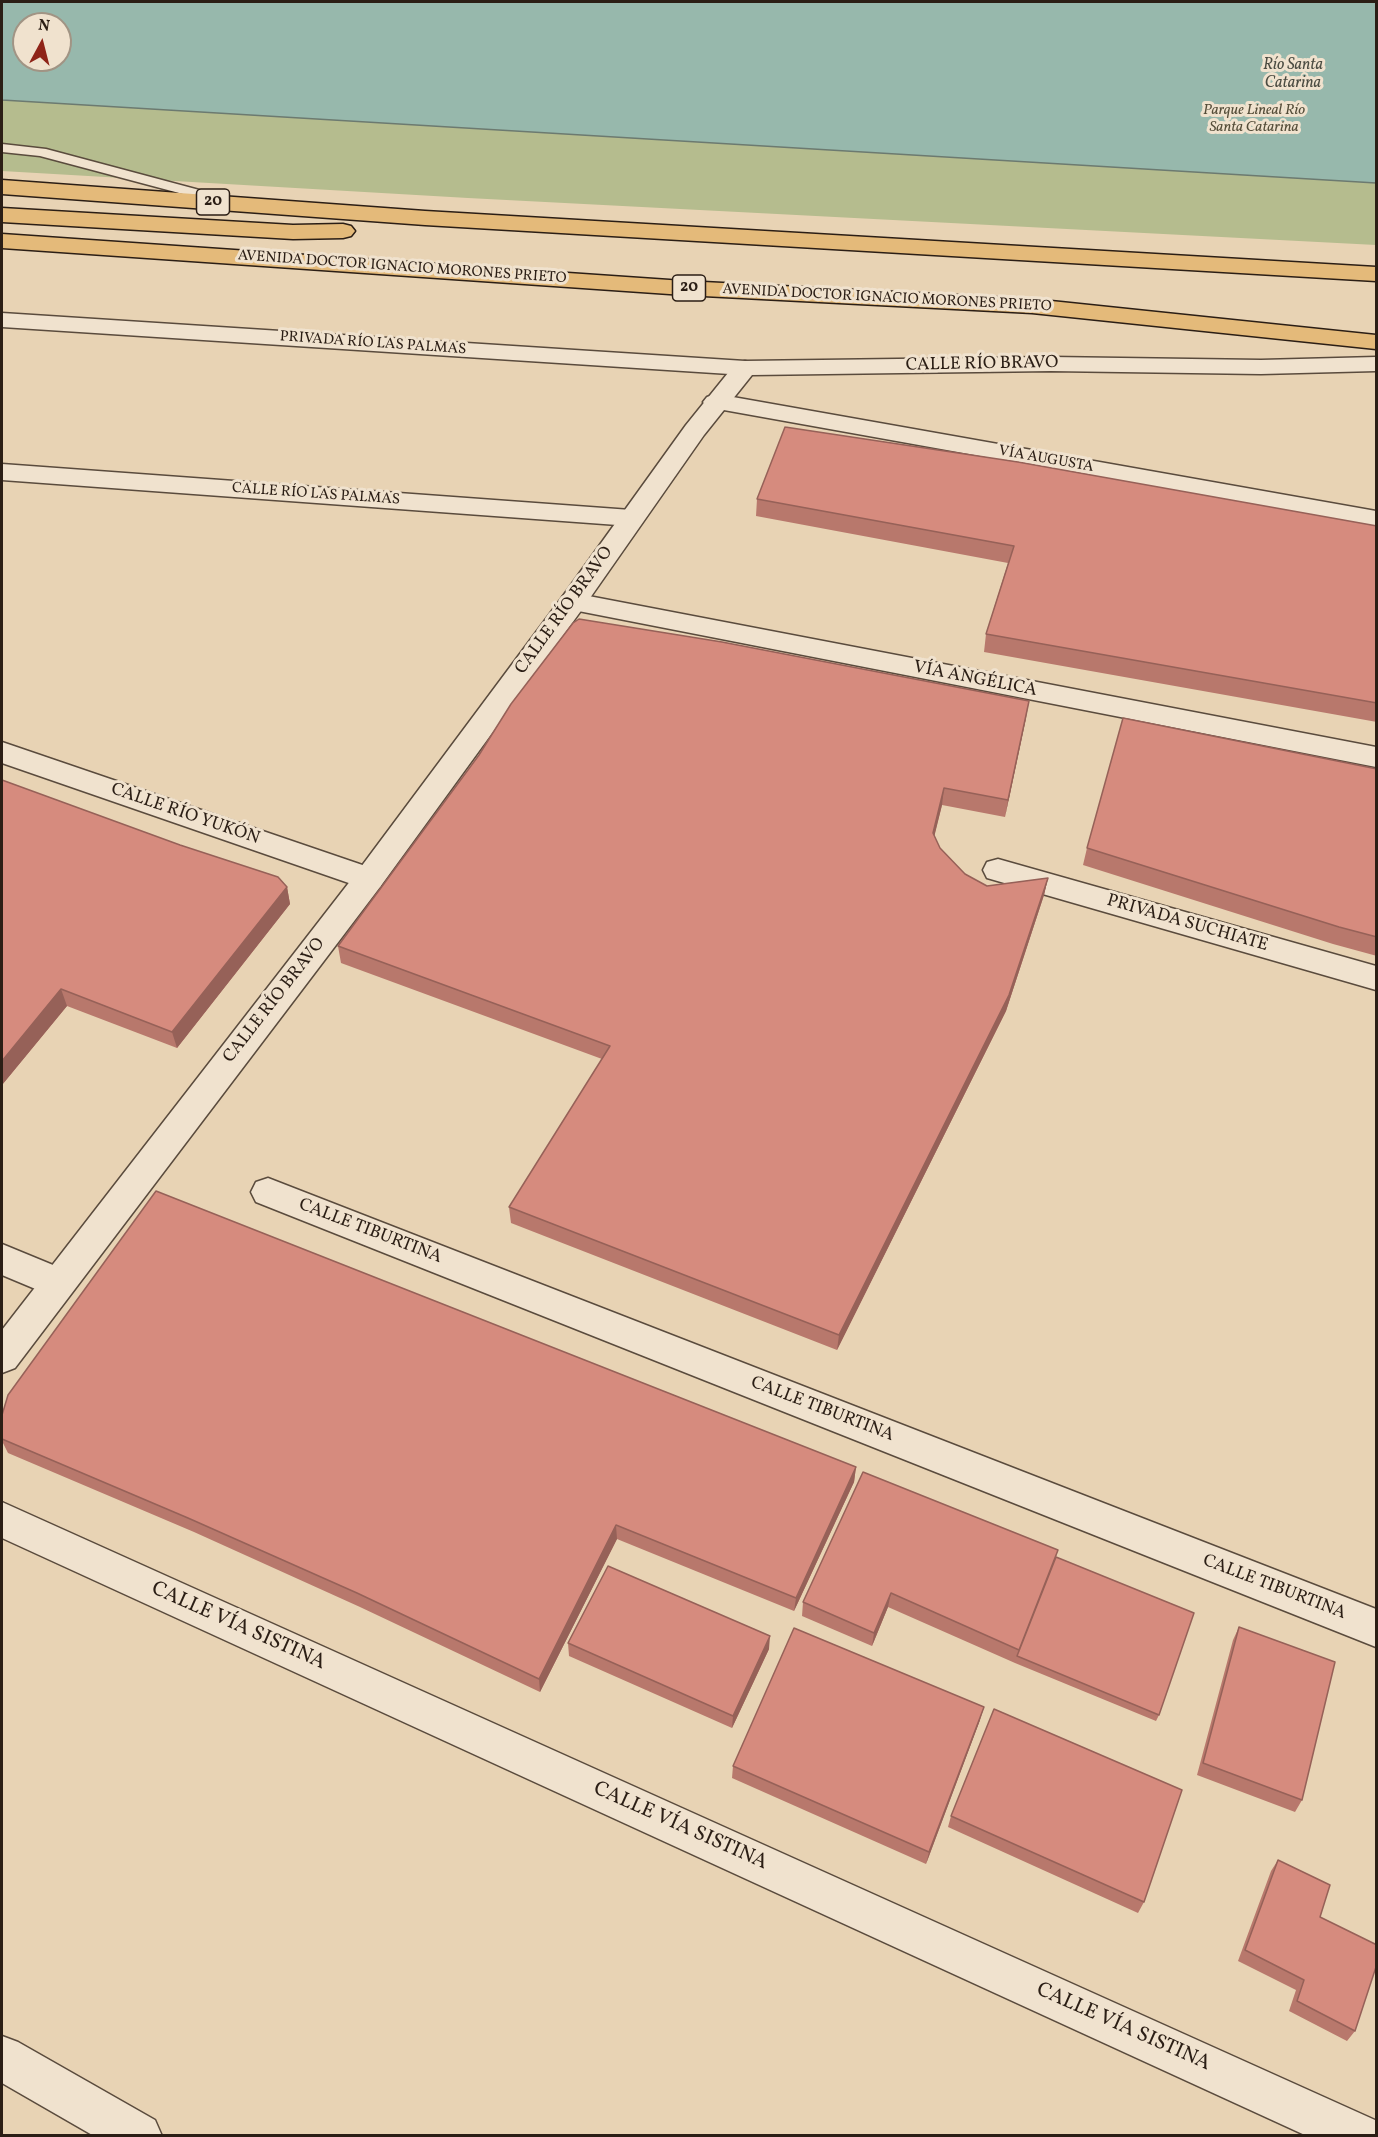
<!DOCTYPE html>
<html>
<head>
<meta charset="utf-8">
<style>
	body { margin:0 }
	#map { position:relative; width:1378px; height:2137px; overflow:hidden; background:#e8d3b4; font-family:Vollkorn,serif }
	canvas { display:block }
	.frame { position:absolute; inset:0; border:3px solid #2b1e15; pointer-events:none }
	.north { position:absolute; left:12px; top:12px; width:60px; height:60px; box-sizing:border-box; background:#f0e2ce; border:2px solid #a19484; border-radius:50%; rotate:7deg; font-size:16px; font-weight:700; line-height:24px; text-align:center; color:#2b1e15 }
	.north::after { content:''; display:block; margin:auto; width:21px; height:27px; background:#8f2418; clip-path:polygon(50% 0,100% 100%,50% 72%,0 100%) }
</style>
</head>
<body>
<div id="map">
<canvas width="1378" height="2137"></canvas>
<div class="frame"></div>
<div class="north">N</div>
</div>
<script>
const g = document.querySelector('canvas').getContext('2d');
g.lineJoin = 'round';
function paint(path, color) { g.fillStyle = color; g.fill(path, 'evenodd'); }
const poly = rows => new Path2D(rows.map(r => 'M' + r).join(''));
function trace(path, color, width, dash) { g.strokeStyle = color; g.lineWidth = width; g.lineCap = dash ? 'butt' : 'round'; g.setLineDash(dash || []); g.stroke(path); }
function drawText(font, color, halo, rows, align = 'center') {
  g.font = font + ' Vollkorn,serif'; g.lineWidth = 6; g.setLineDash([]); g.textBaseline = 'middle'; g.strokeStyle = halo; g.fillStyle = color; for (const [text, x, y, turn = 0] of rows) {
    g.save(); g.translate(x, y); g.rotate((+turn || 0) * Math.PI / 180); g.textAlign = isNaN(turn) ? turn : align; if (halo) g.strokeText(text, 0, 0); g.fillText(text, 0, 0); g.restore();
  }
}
paint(poly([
	[2,2,1376,2,1376,245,468,198,2,171],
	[24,24,60,24,60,60,24,60]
]), '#b5bc8e');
const water = poly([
	[2,2,1376,2,1376,183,2,100,2,2],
	[24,24,60,24,60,60,24,60,24,24]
]);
paint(water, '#97b8ac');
trace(water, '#6c7a70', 1.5);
const service = poly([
	[2,144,46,149,233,199,235,202,228,206,40,156,2,152,2,144]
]);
const minor = poly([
	[2,313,745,361,754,363,757,368,754,373,745,375,2,327,2,313],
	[716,394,1376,511,1376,527,707,407,703,402,707,397,716,394],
	[2,464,631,510,640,512,644,518,640,524,631,526,2,480,2,464],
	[573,593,1376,747,1376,767,563,608,559,602,563,596,573,593],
	[2,742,380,871,384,879,380,887,369,890,2,763,2,742],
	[998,859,1376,966,1376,990,987,878,983,870,987,862,998,859],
	[268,1178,1376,1609,1376,1647,256,1202,251,1192,256,1182,268,1178],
	[2,1244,70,1272,75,1283,70,1294,57,1298,2,1275,2,1244],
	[2,1502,1375,2120,1376,2136,1307,2136,2,1538,2,1502],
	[2,2036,18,2042,155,2120,162,2136,94,2136,2,2083,2,2036]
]);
const tertiary = poly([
	[1051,357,1261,360,1376,357,1376,371,1261,374,1051,371,752,375,704,435,583,608,380,887,15,1368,2,1373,2,1330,358,871,563,596,686,425,736,363,745,361,1051,357]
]);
const primary = poly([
	[2,180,425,211,1376,267,1376,281,425,225,2,194,2,180],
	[2,208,293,225,343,224,351,226,355,231,351,236,343,238,293,239,2,222,2,208],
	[2,234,684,281,1032,299,1376,335,1376,349,1032,313,684,295,2,248,2,234]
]);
trace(service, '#5a4b3d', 3);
trace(minor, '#5a4b3d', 3);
trace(tertiary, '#5a4b3d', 3);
trace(primary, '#2b1e15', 3);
paint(service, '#f0e2ce');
paint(minor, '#f0e2ce');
paint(tertiary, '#f0e2ce');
paint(primary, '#e4ba7a');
paint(poly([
	[757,499,1377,526,1377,722,984,652,986,634,1008,563,756,516],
	[1026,718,1005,817,942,805,934,836,940,848,965,874,987,886,1048,878,1044,895,1006,1011,837,1350,511,1223,509,1207,602,1059,341,963,338,946],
	[1377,769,1377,956,1333,944,1083,865,1087,848],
	[2,780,287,887,290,904,177,1048,67,1006,2,1085],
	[2,1415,856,1467,854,1482,794,1611,617,1539,540,1692,360,1607,194,1532,8,1453,2,1441],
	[1058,1550,1056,1557,1159,1715,1156,1721,1015,1663,888,1607,872,1646,802,1616,803,1602],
	[1239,1627,1302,1800,1295,1812,1197,1775,1233,1640],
	[568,1643,769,1649,732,1728,569,1656],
	[980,1720,926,1864,732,1778,733,1766],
	[951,1816,1144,1902,1138,1913,948,1827],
	[1278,1860,1320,1917,1355,2031,1347,2041,1289,2011,1296,1990,1238,1961,1271,1871]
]), '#b8786c');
paint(poly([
	[1029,701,1026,718,1005,817,1008,800],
	[944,788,942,805,931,850,933,833],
	[1048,878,1044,895,1006,1011,837,1350,839,1335],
	[287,887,290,904,177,1048,172,1032],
	[61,989,67,1006,2,1085,2,1061],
	[856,1467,854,1482,794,1611,796,1598],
	[616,1525,617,1539,540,1692,539,1679],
	[891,1593,888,1607,872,1646,874,1633],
	[770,1636,769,1649,732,1728,733,1716],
	[984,1707,980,1720,926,1864,929,1852]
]), '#966158');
const building = poly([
	[785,427,1018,462,1377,526,1377,703,986,634,1014,546,757,499,785,427],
	[579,619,722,642,1029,701,1008,800,944,788,933,833,940,848,965,874,987,886,1048,878,1009,995,839,1335,509,1207,610,1046,338,946,479,755,511,704,573,623,579,619],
	[1123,718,1377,769,1377,937,1339,927,1087,848,1123,718],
	[2,780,180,845,278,877,287,887,172,1032,61,989,2,1061,2,780],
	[156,1191,856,1467,796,1598,616,1525,539,1679,357,1593,188,1518,2,1439,2,1415,8,1395,156,1191],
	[863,1472,1058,1550,1019,1650,891,1593,874,1633,803,1602,863,1472],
	[1056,1557,1194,1613,1159,1715,1017,1656,1056,1557],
	[608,1566,770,1636,733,1716,568,1643,608,1566],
	[1239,1627,1335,1662,1302,1800,1203,1763,1239,1627],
	[794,1628,984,1707,929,1852,733,1766,794,1628],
	[994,1709,1182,1790,1144,1902,951,1816,994,1709],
	[1278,1860,1330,1885,1320,1917,1377,1945,1377,1964,1355,2031,1297,2001,1304,1980,1245,1950,1278,1860]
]);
paint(building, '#d68b7e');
trace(building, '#966158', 1.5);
drawText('italic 15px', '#544d39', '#f0e2ce', [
	["Parque Lineal Río",1254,111],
	["Santa Catarina",1254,128]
]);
drawText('15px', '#2b1e15', '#f0e2ce', [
	["AVENIDA DOCTOR IGNACIO MORONES PRIETO",402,268,4],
	["AVENIDA DOCTOR IGNACIO MORONES PRIETO",887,299,3],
	["PRIVADA RÍO LAS PALMAS",373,344,4],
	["VÍA AUGUSTA",1046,460,10],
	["CALLE RÍO LAS PALMAS",316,495,4]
]);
drawText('italic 16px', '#4b4c42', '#f0e2ce', [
	["Río Santa",1293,66],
	["Catarina",1293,84]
]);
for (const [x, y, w] of [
	[213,202,33],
	[689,288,33]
]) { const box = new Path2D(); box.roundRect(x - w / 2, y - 13, w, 26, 4.5); g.fillStyle = '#f0e2ce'; g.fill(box); trace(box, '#2b1e15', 1.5); }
drawText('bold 16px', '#2b1e15', null, [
	["20",213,202],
	["20",689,288]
]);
drawText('18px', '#2b1e15', '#f0e2ce', [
	["CALLE RÍO BRAVO",982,365,-1],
	["CALLE RÍO BRAVO",565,611,-54],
	["VÍA ANGÉLICA",975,680,11],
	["CALLE RÍO YUKÓN",185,815,19],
	["PRIVADA SUCHIATE",1187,924,16],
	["CALLE RÍO BRAVO",275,1001,-52],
	["CALLE TIBURTINA",370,1232,21],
	["CALLE TIBURTINA",822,1410,21],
	["CALLE TIBURTINA",1274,1588,21]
]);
drawText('21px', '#2b1e15', '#f0e2ce', [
	["CALLE VÍA SISTINA",238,1627,24],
	["CALLE VÍA SISTINA",680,1827,24],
	["CALLE VÍA SISTINA",1123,2028,24]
]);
</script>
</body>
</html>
